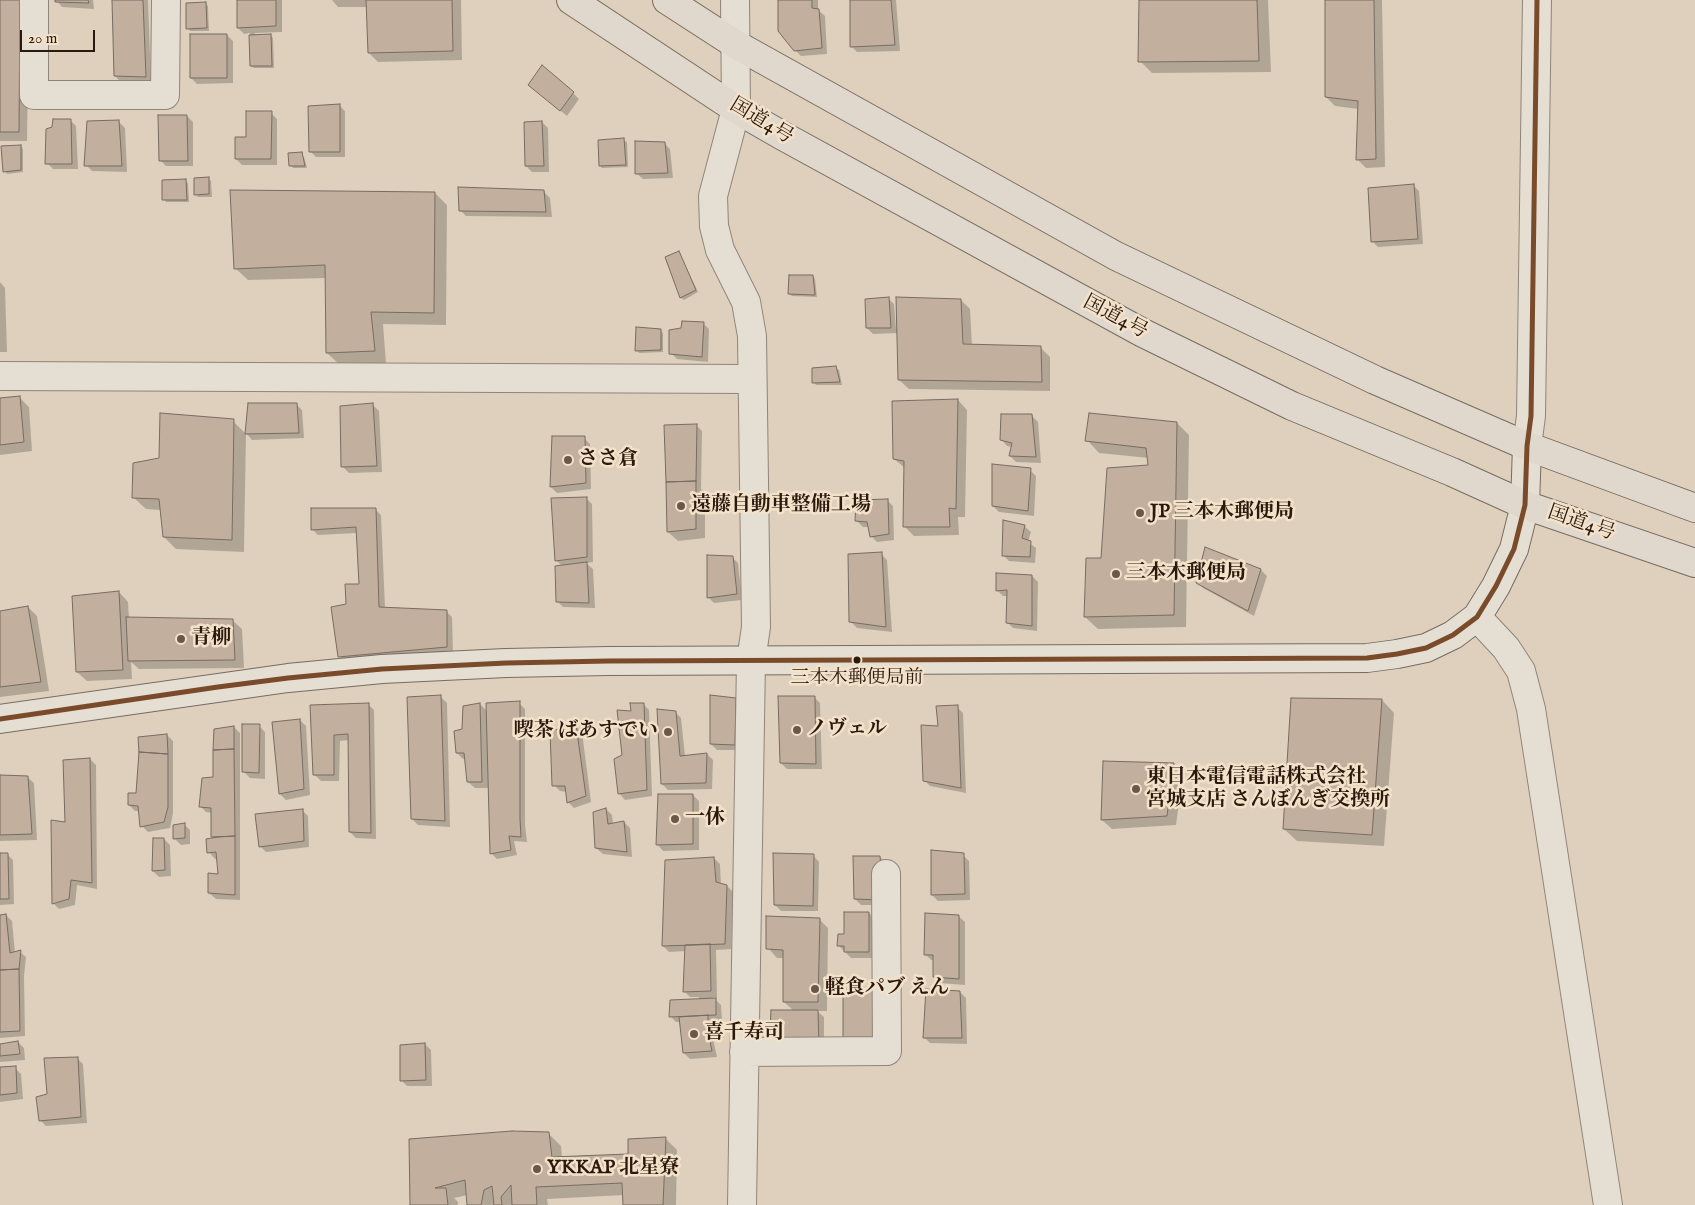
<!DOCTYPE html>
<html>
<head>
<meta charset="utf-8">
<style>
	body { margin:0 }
	#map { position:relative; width:1695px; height:1205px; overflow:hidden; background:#ded0bc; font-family:"IM FELL English",serif }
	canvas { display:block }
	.scale { position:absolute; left:20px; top:30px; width:75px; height:22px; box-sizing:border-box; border:2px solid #2b190e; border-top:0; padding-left:6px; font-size:15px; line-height:18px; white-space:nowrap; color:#2b190e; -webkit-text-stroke:4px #f3e2ca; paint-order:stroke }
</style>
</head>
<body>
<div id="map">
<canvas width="1695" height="1205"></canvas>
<div class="scale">20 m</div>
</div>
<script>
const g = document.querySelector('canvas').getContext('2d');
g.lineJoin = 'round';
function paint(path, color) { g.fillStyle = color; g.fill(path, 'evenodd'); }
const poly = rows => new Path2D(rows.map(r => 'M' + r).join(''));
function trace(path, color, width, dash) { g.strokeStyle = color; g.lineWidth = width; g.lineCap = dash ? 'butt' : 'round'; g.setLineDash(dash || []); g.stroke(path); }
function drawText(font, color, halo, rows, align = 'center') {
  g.font = font + ' "IM FELL English","Noto Serif JP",serif'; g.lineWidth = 5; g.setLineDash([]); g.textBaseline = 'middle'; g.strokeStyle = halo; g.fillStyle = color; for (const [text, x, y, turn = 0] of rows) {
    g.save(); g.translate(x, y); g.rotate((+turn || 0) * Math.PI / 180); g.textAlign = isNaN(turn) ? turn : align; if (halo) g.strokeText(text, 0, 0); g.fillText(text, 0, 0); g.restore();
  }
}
paint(poly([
	[0,0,29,0,27,141,0,141],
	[56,0,93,0,94,9,62,7],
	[113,0,148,0,151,82,121,82,115,76],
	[238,0,282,0,282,32,255,33,255,36,270,35,273,38,274,68,254,68,251,66,250,33,244,34,238,28],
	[332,0,461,0,462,60,378,62,369,53,367,7,338,7],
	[779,0,818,0,818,10,825,16,827,54,801,56,795,50],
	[852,0,896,0,900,51,857,52,851,46],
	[1140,0,1268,0,1271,72,1152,73,1140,61],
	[1326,0,1382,0,1385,167,1366,168,1357,159,1359,109,1335,106,1326,97],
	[205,3,208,6,209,31,190,31,188,28],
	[227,35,233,41,233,83,197,84,191,78],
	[529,85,573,93,579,99,567,116],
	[339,105,345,111,345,157,316,157,310,151],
	[271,113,277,119,277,165,242,165,236,159,247,138],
	[187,116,193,122,193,166,166,166,160,160],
	[70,120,76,126,78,169,53,169,47,163],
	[119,122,125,128,127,172,92,171,86,165],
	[542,122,548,128,549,172,532,172,526,166],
	[624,140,627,142,628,167,602,168,600,166],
	[664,143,670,149,673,178,643,179,636,173],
	[21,146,23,149,23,172,7,174,5,171],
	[301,154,304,157,307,168,293,168,291,165],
	[209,179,211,181,212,197,198,197,195,194],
	[185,181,188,183,189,202,166,202,164,199],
	[1413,185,1419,191,1423,244,1378,247,1372,241],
	[544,192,550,198,552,217,466,216,460,210],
	[435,193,447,205,446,325,383,324,386,363,340,365,327,353,326,278,248,280,235,268],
	[679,253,698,292,684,300,681,298,667,257],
	[813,276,815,279,817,297,792,296,789,294],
	[0,282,5,288,7,352,0,352],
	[888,298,894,304,896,329,961,300,970,309,972,346,1040,347,1050,357,1050,391,909,389,899,380,898,333,873,334,867,328],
	[703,323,709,329,708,362,677,359,671,353],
	[660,330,663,333,663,352,639,353,637,350],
	[836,368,839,370,842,385,816,385,814,382],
	[20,398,29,407,32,451,0,455,0,399],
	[958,400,967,410,965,517,958,517,959,535,914,536,905,527,905,468,894,459],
	[296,404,302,410,304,438,252,440,246,433,244,552,176,549,164,537,161,510,146,509,133,497,160,459,233,421,246,434],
	[373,405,379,411,382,472,349,473,343,467],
	[1032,416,1038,422,1041,463,1016,462,1010,456,1012,447,1007,446,1001,439],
	[1177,423,1189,435,1186,627,1098,629,1085,617,1102,559,1150,466,1149,458,1099,453,1087,440],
	[696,425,702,431,701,489,705,492,705,538,678,541,668,532,665,426],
	[584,438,590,444,591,489,557,493,551,487],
	[1030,470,1036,476,1034,516,999,512,993,506],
	[586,498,592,504,593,562,586,563,593,569,595,608,563,607,557,601,562,566,556,560],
	[887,500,893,506,894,540,877,542,871,536,869,527,863,527,856,520],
	[375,509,381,515,385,608,446,611,452,617,453,653,345,662,339,656,347,605,360,585,357,533,318,535,312,529],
	[1024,526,1031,532,1028,542,1036,548,1035,563,1009,561,1003,555],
	[881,554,887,560,892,632,857,628,851,622],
	[732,557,738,563,742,600,714,603,708,597],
	[1261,570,1267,576,1254,616,1203,588,1197,582],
	[1032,576,1038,582,1037,631,1013,628,1007,622,1008,596,1003,596,997,590],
	[119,592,128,602,129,618,232,620,242,629,244,668,139,669,131,662,132,679,87,681,77,672],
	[28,607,37,616,49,691,0,697,0,612],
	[441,697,447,703,450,827,418,825,412,819],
	[814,697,820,703,822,769,787,769,781,763],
	[736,699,742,705,740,750,717,750,711,744],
	[1292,699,1382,700,1394,713,1384,846,1297,841,1284,829],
	[519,703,525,709,525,825,527,842,514,841,517,855,497,859,491,853,490,788,475,788,468,782,466,759,463,759,457,753,464,729,480,704,488,712],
	[368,704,374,710,376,839,356,838,350,832,349,740,340,741,339,781,321,781,315,775,312,706],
	[643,704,649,710,652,796,625,800,619,793,632,712],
	[957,707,963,713,966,793,930,786,924,780,940,727],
	[675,712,681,718,685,756,707,754,713,760,712,789,668,790,662,784],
	[300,720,306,726,310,795,286,800,280,794],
	[259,726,265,732,265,779,250,778,244,772],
	[576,726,582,732,591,802,574,808,568,802,567,792,560,791,554,785],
	[234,727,240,733,240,900,216,899,209,893,219,876,218,858,215,859,209,852,215,839,212,836,212,813,206,812,200,806,214,778],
	[167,735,173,741,173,813,170,828,148,832,142,826,140,811,135,811,129,805,138,794,139,738],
	[90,759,96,765,97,889,77,885,75,905,59,909,53,903,66,823],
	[1104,762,1174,764,1183,773,1176,825,1112,829,1102,820],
	[0,776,27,777,34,783,37,840,0,841],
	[693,795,699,801,699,850,663,851,657,844],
	[606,809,612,815,613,824,624,822,630,828,632,857,603,854,596,848],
	[302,810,308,816,309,847,266,852,260,846],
	[184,824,190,830,190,844,181,845,175,839],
	[154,839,164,839,170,845,171,876,159,877,153,871],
	[0,854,7,854,13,860,14,904,0,905],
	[813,855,819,862,818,911,781,911,775,905],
	[963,855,969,861,970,900,938,901,932,895],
	[880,857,886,863,888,905,861,905,855,899],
	[714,858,720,864,721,885,727,886,733,892,731,949,716,950,717,997,713,997,721,1005,722,1021,713,1021,713,1039,717,1057,690,1059,684,1053,681,1022,676,1022,670,1016,699,1000,699,997,690,997,684,991,686,951,669,952,663,946],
	[869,913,875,919,875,958,851,958,839,946,845,935],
	[6,915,12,921,15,953,20,952,26,957,24,976,25,1036,0,1038,0,916],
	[958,916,965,922,965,985,940,983,934,977,934,960,931,960,925,954],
	[819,919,828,928,827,1011,817,1011,824,1017,824,1053,794,1011,784,1002,785,958,777,958,768,948],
	[960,992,966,998,967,1044,930,1043,924,1037],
	[18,1042,24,1048,25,1060,0,1062,0,1045],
	[425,1044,431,1050,432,1086,407,1086,401,1080],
	[77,1058,83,1064,87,1123,46,1126,40,1120,48,1095],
	[0,1068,15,1068,21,1074,23,1099,0,1102],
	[549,1134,561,1146,562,1158,629,1155,665,1138,677,1150,676,1205,625,1205,624,1195,547,1199,548,1205,469,1205,468,1195,454,1198,458,1202,458,1205,411,1205,411,1140]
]), '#0003');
const building = poly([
	[0,0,20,0,19,132,0,132,0,0],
	[55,0,88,0,89,3,55,2,55,0],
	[112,0,143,0,146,77,114,76,112,0],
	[237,0,276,0,276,26,237,28,237,0],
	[366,0,452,0,453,51,368,53,366,0],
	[778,0,812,0,812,8,819,9,822,48,794,51,778,31,778,0],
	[850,0,891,0,895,45,850,47,850,0],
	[1139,0,1257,0,1259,61,1138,62,1139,0],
	[1325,0,1374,0,1376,159,1356,160,1358,101,1325,97,1325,0],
	[206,2,207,28,186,29,186,3,206,2],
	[190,34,227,34,227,78,190,78,190,34],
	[271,34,272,66,250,66,249,35,271,34],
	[542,65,574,92,560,111,528,85,542,65],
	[340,104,340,152,309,152,308,106,340,104],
	[246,111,272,111,271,159,235,159,235,137,246,137,246,111],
	[158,115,187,115,188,161,159,161,158,115],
	[53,119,71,119,72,164,45,164,46,129,52,127,53,119],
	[119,120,122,166,84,166,87,121,119,120],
	[542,121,544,166,525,166,524,122,542,121],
	[624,138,626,165,599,166,598,140,624,138],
	[635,141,665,142,668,173,635,174,635,141],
	[21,145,21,170,3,172,1,146,21,145],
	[302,152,305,166,289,166,288,153,302,152],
	[209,177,209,194,194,195,194,178,209,177],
	[186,179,187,200,162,200,162,180,186,179],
	[1414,184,1418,239,1371,242,1368,188,1414,184],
	[458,187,544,190,546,212,459,211,458,187],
	[230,190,435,192,434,313,371,312,375,351,326,353,325,265,234,269,230,190],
	[679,251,696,290,680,298,665,257,679,251],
	[789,275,813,275,815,295,788,294,789,275],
	[889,297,891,328,866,328,865,299,889,297],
	[896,297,961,299,963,344,1041,346,1042,382,898,380,896,297],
	[682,321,704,322,702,357,669,354,669,330,681,328,682,321],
	[636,327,661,329,661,350,635,351,636,327],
	[836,366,840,382,812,383,812,368,836,366],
	[20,396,24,442,0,445,0,398,20,396],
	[958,399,956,509,949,508,950,527,903,527,904,461,893,459,892,401,958,399],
	[248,403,297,403,299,433,245,434,248,403],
	[373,403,377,466,341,467,340,406,373,403],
	[160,413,234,419,232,540,163,537,159,499,132,498,133,463,159,458,160,413],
	[1089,413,1177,422,1174,615,1084,617,1086,558,1101,558,1107,468,1148,465,1146,448,1085,441,1089,413],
	[1001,414,1032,414,1036,457,1009,456,1012,443,1000,440,1001,414],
	[697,424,696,481,666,482,664,425,697,424],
	[552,436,585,436,586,483,550,487,552,436],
	[992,464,1031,468,1028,511,992,506,992,464],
	[696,481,696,529,667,532,666,482,696,481],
	[587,497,587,557,555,561,551,498,587,497],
	[888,499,889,534,870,537,867,522,855,521,856,500,888,499],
	[311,508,376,508,379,607,447,610,447,647,338,657,331,607,346,604,345,584,359,584,356,527,311,530,311,508],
	[1003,520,1025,525,1022,538,1031,541,1030,557,1002,556,1003,520],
	[1205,547,1261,569,1248,611,1196,583,1205,547],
	[882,552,886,627,849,622,848,554,882,552],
	[707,555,733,556,737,594,707,598,707,555],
	[587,562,589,603,556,602,555,566,587,562],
	[996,573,1032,575,1032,626,1006,623,1007,590,996,591,996,573],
	[119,591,123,670,76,672,72,596,119,591],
	[28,606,41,682,0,687,0,611,28,606],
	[126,617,233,619,235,660,128,661,126,617],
	[441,695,445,821,411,819,407,697,441,695],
	[710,695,736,698,735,745,710,744,710,695],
	[778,696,815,696,816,764,780,763,778,696],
	[1291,698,1382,699,1372,835,1283,829,1291,698],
	[520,701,520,819,521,837,509,836,511,850,490,854,486,703,520,701],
	[369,703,371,833,349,832,348,734,334,735,334,775,313,775,310,705,369,703],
	[480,703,482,782,467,782,464,753,456,753,454,731,462,729,463,706,480,703],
	[630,703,644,703,647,790,618,794,614,759,622,755,617,710,631,711,630,703],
	[958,705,961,788,923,781,921,725,938,726,936,706,958,705],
	[657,709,676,711,680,756,707,753,706,783,661,784,657,709],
	[300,719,304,789,279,794,272,722,300,719],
	[242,724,260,724,259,773,242,772,242,724],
	[576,725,586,796,567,803,565,786,552,786,550,731,576,725],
	[234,726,234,749,213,750,214,729,234,726],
	[167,734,168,754,139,752,138,737,167,734],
	[234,749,235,836,211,837,211,808,199,807,202,778,213,777,213,750,234,749],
	[139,752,168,754,168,807,164,822,140,827,138,806,128,805,128,793,136,793,139,752],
	[90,758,92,883,71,880,69,899,52,904,51,820,65,822,63,760,90,758],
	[1103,761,1174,763,1167,816,1101,820,1103,761],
	[0,775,28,776,32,834,0,835,0,775],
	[658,794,693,794,693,844,656,845,658,794],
	[606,808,608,824,624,821,627,852,595,848,593,812,606,808],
	[303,809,304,841,259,847,255,814,303,809],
	[185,823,185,838,173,839,173,825,185,823],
	[235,836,235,895,208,893,208,873,218,874,216,852,207,853,206,839,218,837,235,836],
	[153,838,164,838,165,870,152,871,153,838],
	[931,850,964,853,965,894,931,895,931,850],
	[0,853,8,853,9,899,0,899,0,853],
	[773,853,814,854,813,906,774,905,773,853],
	[853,856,880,856,883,900,854,899,853,856],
	[714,857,716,882,727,885,725,944,662,946,665,860,714,857],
	[844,912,869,912,869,952,844,952,844,946,837,946,838,934,844,934,844,912],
	[925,913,959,915,959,979,933,977,933,955,924,955,925,913],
	[6,914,10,953,21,950,19,969,0,970,0,915,6,914],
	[766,916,820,918,818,1002,783,1002,783,950,766,949,766,916],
	[710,944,711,991,683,992,685,945,710,944],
	[19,969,20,1031,0,1032,0,970,19,969],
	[843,989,880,990,883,1047,843,1048,843,989],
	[926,989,960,991,962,1038,923,1038,926,989],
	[716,998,716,1015,669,1017,670,1000,716,998],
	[771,1010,818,1010,819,1047,769,1049,771,1010],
	[708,1015,708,1032,712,1051,683,1053,679,1017,708,1015],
	[18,1041,20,1054,0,1056,0,1044,18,1041],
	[425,1043,426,1080,400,1081,400,1045,425,1043],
	[78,1057,81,1117,39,1121,36,1097,47,1094,44,1058,78,1057],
	[16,1066,17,1093,0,1095,0,1067,16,1066],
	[512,1131,549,1132,552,1157,628,1154,628,1139,666,1137,663,1205,623,1205,622,1183,536,1187,537,1205,512,1205,511,1185,501,1197,502,1205,494,1205,492,1186,484,1190,481,1205,467,1205,465,1180,435,1188,446,1188,448,1205,410,1205,409,1139,512,1131]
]);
paint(building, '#c2af9e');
trace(building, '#776c61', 1);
const minor = poly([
	[34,0,34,95,165,95,166,0],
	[0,376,752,379],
	[744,1052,887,1051,886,874],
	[742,1205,751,661]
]);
const tertiary = poly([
	[735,0,736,109,713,196,714,226,720,250,746,302,752,336,756,627,751,661],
	[1527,446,1531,416,1537,0],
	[1477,617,1506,648,1521,671,1531,709,1608,1205]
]);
const secondary = poly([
	[0,719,288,678,382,669,506,663,609,661,1367,658,1397,654,1426,648,1453,635,1477,617,1496,586,1514,549,1525,505,1527,446]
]);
const trunk = poly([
	[571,0,736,109,783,136,1143,333,1292,406,1452,472,1525,505,1695,563],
	[667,0,735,44,1116,256,1375,380,1527,446,1695,508]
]);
trace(minor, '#908579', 30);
trace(tertiary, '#908579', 30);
trace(secondary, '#776c61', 30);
trace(trunk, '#776c61', 30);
trace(minor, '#e5ded3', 28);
trace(tertiary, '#e5ded3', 28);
trace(secondary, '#e5ded3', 28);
trace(trunk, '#e0d8cc', 28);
trace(poly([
	[0,719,218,687,288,678,382,669,506,663,609,661,1367,658,1397,654,1426,648,1453,635,1477,617,1496,586,1514,549,1525,505,1527,446,1531,416,1537,0]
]), '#7a4b2a', 5);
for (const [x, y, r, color] of [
	[568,460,5,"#6a594b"],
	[681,506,5,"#6a594b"],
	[1140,513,5,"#6a594b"],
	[1116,574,5,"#6a594b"],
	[181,639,5,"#6a594b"],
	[857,660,4.5,"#2b190e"],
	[797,730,5,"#6a594b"],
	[668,732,5,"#6a594b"],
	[1136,789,5,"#6a594b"],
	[675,819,5,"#6a594b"],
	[815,989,5,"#6a594b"],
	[694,1034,5,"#6a594b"],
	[537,1169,5,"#6a594b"]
]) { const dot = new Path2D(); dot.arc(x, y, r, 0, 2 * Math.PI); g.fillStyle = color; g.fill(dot); trace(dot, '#f3e2ca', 2); }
drawText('19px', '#2b190e', '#f3e2ca', [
	["三本木郵便局前",857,679]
]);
drawText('20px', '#2b190e', '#f3e2ca', [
	["国道4号",761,122,31],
	["国道4号",1115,318,28],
	["国道4号",1581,524,19]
]);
drawText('bold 20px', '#2b190e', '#f3e2ca', [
	["ささ倉",578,460],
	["遠藤自動車整備工場",691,506],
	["JP 三本木郵便局",1150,513],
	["三本木郵便局",1126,574],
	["青柳",191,639],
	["ノヴェル",807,730],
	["喫茶 ばあすでい",658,732,"right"],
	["東日本電信電話株式会社",1146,778],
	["宮城支店 さんぼんぎ交換所",1146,801],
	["一休",685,819],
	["軽食パブ えん",825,989],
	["喜千寿司",704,1034],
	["YKKAP 北星寮",547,1169]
], 'left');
</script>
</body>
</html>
